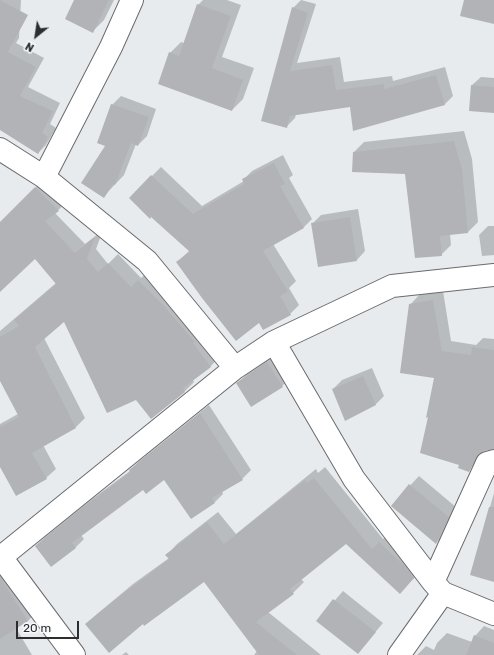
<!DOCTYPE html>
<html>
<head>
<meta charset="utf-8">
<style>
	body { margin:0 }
	#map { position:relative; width:494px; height:655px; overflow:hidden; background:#e8ebee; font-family:Rubik,sans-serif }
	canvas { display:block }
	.north { position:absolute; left:16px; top:16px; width:40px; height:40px; -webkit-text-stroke:3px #f6f9fb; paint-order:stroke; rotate:210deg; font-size:11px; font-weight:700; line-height:16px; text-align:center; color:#2c2d2e }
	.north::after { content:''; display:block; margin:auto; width:14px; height:18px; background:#2c2d2e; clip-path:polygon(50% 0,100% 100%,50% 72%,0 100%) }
	.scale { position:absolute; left:16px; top:621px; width:63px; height:18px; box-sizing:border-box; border:2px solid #2c2d2e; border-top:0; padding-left:5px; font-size:12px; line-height:14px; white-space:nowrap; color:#2c2d2e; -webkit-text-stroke:3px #f6f9fb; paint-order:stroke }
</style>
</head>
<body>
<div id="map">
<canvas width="494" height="655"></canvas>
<div class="north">N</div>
<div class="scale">20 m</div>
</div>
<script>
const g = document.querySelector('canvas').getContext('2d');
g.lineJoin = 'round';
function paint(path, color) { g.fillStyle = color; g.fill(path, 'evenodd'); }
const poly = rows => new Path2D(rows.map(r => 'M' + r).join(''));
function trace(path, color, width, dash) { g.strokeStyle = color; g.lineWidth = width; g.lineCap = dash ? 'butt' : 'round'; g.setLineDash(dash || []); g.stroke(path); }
paint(poly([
	[0,0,21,0,19,38,16,43,44,58,28,87,60,103,50,124,56,128,46,145,38,153,0,129],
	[75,0,114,0,104,20,93,31],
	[203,0,227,0,241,5,222,57,254,68,243,99,232,110,170,53,181,42,184,43,198,5],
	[301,0,316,4,297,63,340,57,344,82,392,76,393,81,445,67,453,96,444,105,350,106,296,114,295,118,286,127,293,8],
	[481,77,494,78,494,112,472,85],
	[121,96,156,109,147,136,138,145,136,144,124,175,104,196,107,146,112,105],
	[464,131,472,159,478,222,468,232,450,234,451,245,441,255,406,173,354,152,364,142],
	[283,155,293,175,289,178,312,219,303,228,273,244,296,281,289,288,299,305,290,314,259,321,177,262,190,250,130,198,161,167,202,206,244,181,243,180,252,171],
	[45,178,68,201,55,213,85,244,103,230,96,249,108,264,118,254,141,278,148,272,220,356,211,366,193,380,194,382,185,391,137,398,64,321,44,338,85,418,75,428,43,445,56,469,46,478,0,464,0,424,18,414,0,379,0,331,56,283,35,257,0,291,0,224],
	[358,209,365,251,357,260,312,224,321,215],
	[488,226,494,226,494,255,482,256,479,235],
	[443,291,451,341,476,345,483,338,494,339,494,435,485,447,480,458,470,468,429,415,435,377,410,305,419,295],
	[276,354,291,378,282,386,237,384,246,375],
	[372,368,384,396,375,405,333,389,342,380],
	[209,405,251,470,242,479,222,491,223,494,215,502,191,518,165,478,143,488,81,535,84,539,75,548,36,546,45,537,92,499,130,471,138,462],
	[325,467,383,539,391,532,425,567,410,582,346,542,301,579,304,582,293,593,268,612,321,655,254,655,257,651,204,580,143,623,86,624,97,614,133,584,169,558,167,555,177,544,218,512,236,534,316,469,318,473],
	[419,476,457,508,445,534,436,543,392,505],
	[494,493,494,580,471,574],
	[13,567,39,609,28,621,16,628,32,655,0,655,0,574],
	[343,591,383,623,358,653,317,621],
	[484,626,494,630,494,655,417,655,426,646,434,650,437,643,447,633,472,642,475,636],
	[126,652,129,655,122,655]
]), '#0003');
paint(poly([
	[0,0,28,15,8,52,36,67,20,96,53,111,42,133,48,137,38,154,0,130],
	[74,0,109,0,93,33,65,19],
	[464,0,494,0,494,24,460,16],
	[197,4,231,16,212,68,243,80,232,111,158,84,169,52,179,56],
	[292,7,308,13,290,71,332,65,336,90,384,84,384,89,436,75,445,105,353,131,350,107,290,116,287,128,261,121],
	[471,85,494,87,494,113,469,111],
	[111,104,149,117,138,146,131,143,115,185,113,184,104,198,81,183,105,146,97,143],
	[454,141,462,169,468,233,440,236,442,256,415,258,405,174,352,172,353,152],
	[274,163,285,184,280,186,304,228,263,251,288,291,280,296,291,315,263,330,259,323,236,341,202,298,176,262,190,252,151,217,150,219,129,198,151,175,193,214,244,184,242,179],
	[35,187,59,211,45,221,75,253,95,237,87,259,98,272,108,263,131,287,138,280,163,305,195,342,193,343,211,367,183,388,185,392,151,419,136,400,107,413,64,322,35,347,76,428,32,453,47,479,16,496,0,467,0,427,19,417,0,381,0,337,19,326,14,320,56,284,35,259,0,292,0,222],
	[350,217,357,261,318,267,311,223],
	[433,300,442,351,471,355,472,347,494,350,494,449,484,451,479,454,469,472,458,468,459,465,420,453,428,417,426,418,434,378,400,373,409,304],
	[267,362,283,387,251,407,236,383],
	[363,376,376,405,345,421,332,389],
	[200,413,243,480,212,498,215,503,191,519,164,480,146,494,143,490,72,543,76,548,51,567,35,546,82,508,130,472,129,470],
	[314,478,372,549,379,542,405,566,414,578,400,594,346,544,290,589,294,594,256,622,297,655,259,655,204,582,144,626,143,624,109,653,85,624,121,595,169,559,165,555,207,522,224,544,305,480,307,483],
	[409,484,449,517,436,544,391,506],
	[489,507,494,507,494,582,470,575],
	[0,577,28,621,0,639],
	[333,599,376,632,358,654,316,621],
	[474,635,494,643,494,655,466,655]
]), '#b1b3b6');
const minor = poly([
	[0,149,44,177,147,261,235,368],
	[44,177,111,47,132,0],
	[274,342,354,479,433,582,443,593,494,614],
	[1,557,74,655],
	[0,558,235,368,274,342,392,286,494,275],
	[433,582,487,463,494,461],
	[399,655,443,593]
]);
trace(minor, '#696b6e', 24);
trace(minor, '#fff', 22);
</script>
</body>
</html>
